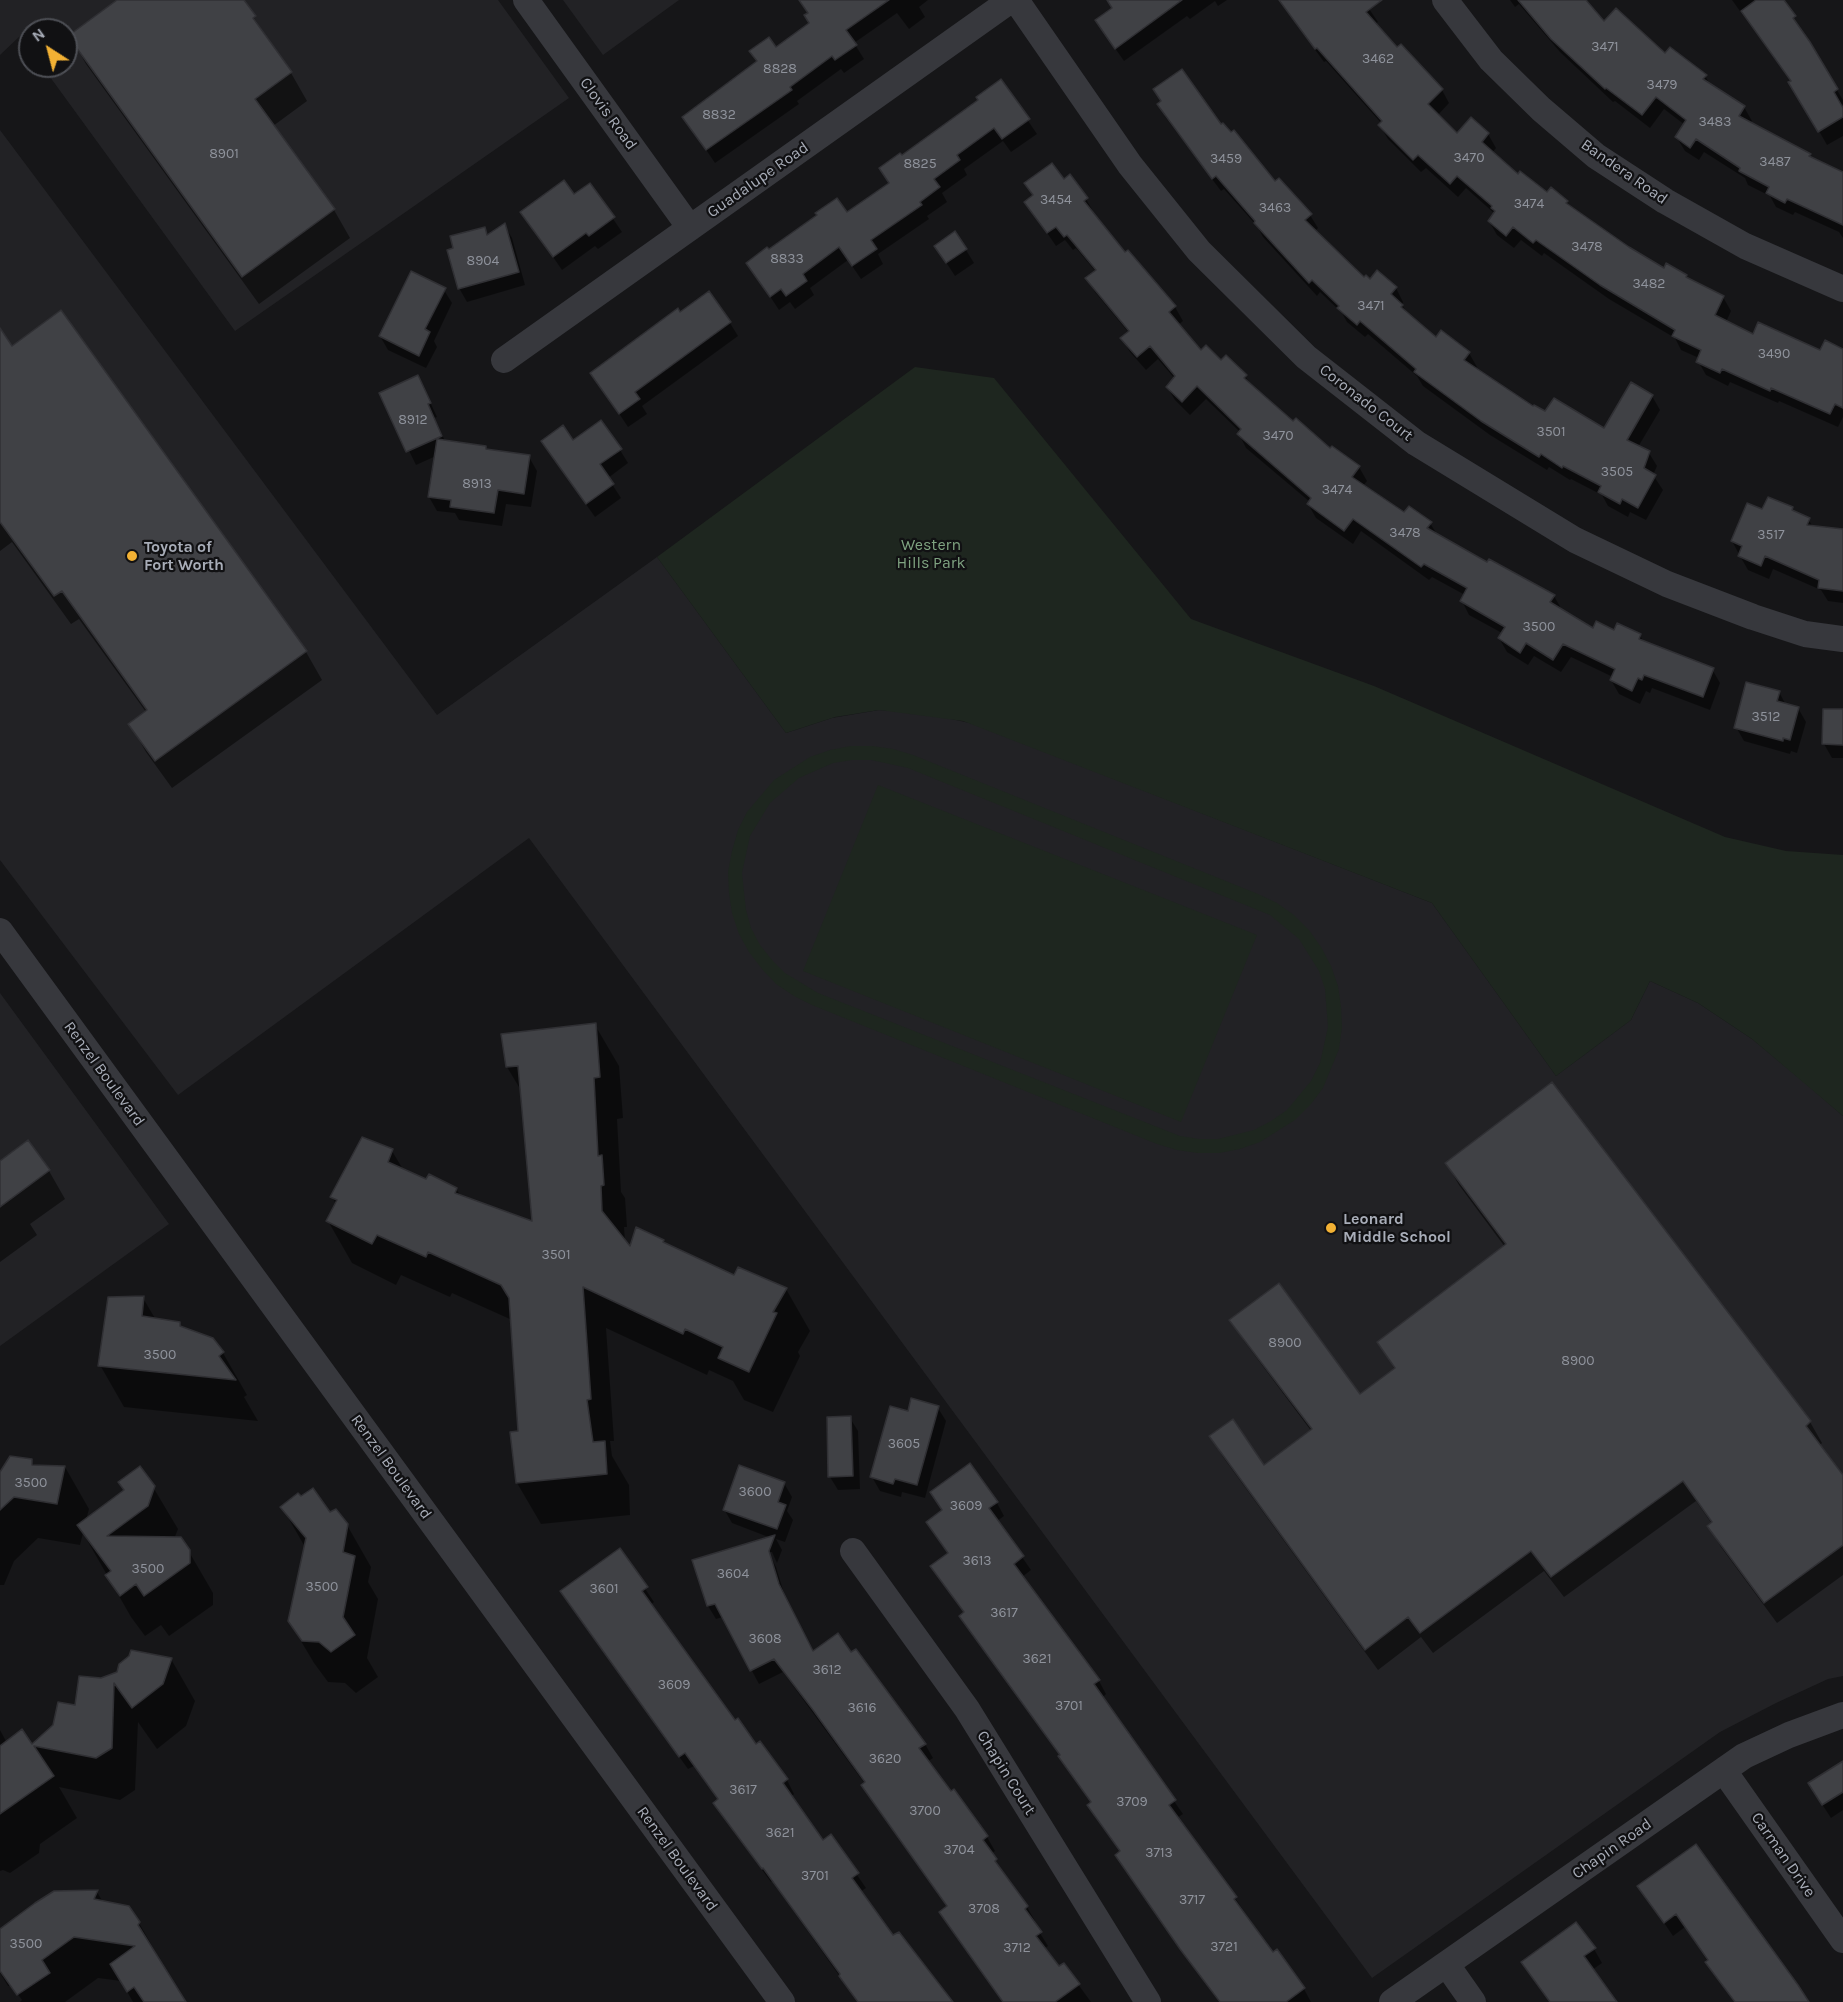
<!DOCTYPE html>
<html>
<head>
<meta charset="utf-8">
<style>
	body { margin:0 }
	#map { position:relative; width:1843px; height:2002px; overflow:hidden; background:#161618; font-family:Karla,sans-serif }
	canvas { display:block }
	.north { position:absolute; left:18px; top:18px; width:60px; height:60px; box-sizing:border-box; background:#111113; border:2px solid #4d4f55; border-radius:50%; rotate:324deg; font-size:16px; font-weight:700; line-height:24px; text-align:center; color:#a8adb8 }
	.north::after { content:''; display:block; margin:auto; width:21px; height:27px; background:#f2b134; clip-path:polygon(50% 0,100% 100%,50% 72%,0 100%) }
</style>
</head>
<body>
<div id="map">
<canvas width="1843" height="2002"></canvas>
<div class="north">N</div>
</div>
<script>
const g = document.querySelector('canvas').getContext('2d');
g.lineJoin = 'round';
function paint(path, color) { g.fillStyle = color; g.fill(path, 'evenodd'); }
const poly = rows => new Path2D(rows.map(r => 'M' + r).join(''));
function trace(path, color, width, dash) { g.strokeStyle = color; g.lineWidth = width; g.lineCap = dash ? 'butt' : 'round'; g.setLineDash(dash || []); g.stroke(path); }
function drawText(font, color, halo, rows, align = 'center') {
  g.font = font + ' Karla,sans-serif'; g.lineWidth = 4.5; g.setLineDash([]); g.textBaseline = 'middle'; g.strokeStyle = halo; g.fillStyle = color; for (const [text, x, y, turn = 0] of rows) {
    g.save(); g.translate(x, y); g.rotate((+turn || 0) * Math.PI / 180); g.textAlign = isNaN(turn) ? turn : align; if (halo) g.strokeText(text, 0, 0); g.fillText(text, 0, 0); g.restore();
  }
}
paint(poly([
	[0,0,498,0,569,98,235,331,42,66,66,66,66,30,30,30,30,50,20,36,0,55],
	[563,0,679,0,603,55],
	[0,130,437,715,657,557,786,733,832,718,879,710,925,713,974,724,1432,903,1556,1076,1631,1020,1650,981,1698,1003,1752,1039,1805,1083,1843,1116,1843,1676,1828,1679,1776,1703,1720,1732,1372,1978,529,838,178,1095,0,860],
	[0,993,169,1224,0,1346]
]), '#222225');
paint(poly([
	[915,367,994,378,1191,619,1374,686,1725,837,1786,851,1843,855,1843,1116,1752,1039,1698,1003,1650,981,1631,1020,1556,1076,1432,903,963,721,879,710,835,717,786,733,657,557],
	[851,746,872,746,893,749,913,755,1258,894,1277,903,1294,915,1309,930,1321,947,1331,966,1338,986,1341,1007,1342,1027,1339,1049,1323,1088,1311,1104,1295,1120,1260,1142,1240,1149,1219,1153,1198,1153,1177,1150,1157,1144,812,1005,794,996,776,984,762,969,749,952,739,934,732,913,729,893,728,872,732,851,738,830,747,812,774,780,810,757,830,750],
	[852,760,871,760,908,768,1270,915,1299,939,1319,971,1325,989,1328,1027,1320,1063,1311,1081,1287,1110,1271,1121,1254,1130,1218,1139,1199,1139,1180,1136,818,993,785,973,772,960,760,945,751,928,746,910,742,873,750,836,770,803,799,778,833,763],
	[878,785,1257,935,1181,1122,803,971]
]), '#1e261f');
paint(poly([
	[116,0,242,0,291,73,307,101,273,126,334,210,350,238,259,304,86,64,70,36,117,2],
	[811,0,928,0,919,7,925,17,909,29,897,13,854,43,864,59,844,73,841,69,797,101,799,104,715,163,684,117,810,24,809,14],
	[1113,0,1227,0,1218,6,1215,1,1190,19,1187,16,1124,61,1105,34,1113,8],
	[1289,0,1363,0,1378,22,1375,24,1397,49,1442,90,1449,103,1437,116,1457,135,1488,134,1496,148,1492,153,1518,176,1547,194,1567,202,1571,208,1628,248,1664,270,1686,276,1688,280,1723,297,1731,311,1726,322,1753,336,1821,352,1843,350,1843,417,1838,427,1779,401,1778,403,1730,382,1728,386,1706,375,1698,361,1699,358,1681,350,1675,338,1609,299,1544,253,1542,256,1521,240,1514,248,1497,235,1489,221,1495,214,1466,188,1458,197,1426,168,1421,172,1388,139,1380,126,1382,124,1326,61,1324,62,1292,18,1284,4],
	[1510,0,1584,0,1604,24,1705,76,1711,86,1744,107,1752,121,1750,124,1809,155,1812,160,1843,174,1843,238,1839,232,1795,212,1793,215,1776,207,1770,196,1748,185,1745,178,1704,152,1699,160,1685,151,1677,138,1685,125,1664,109,1650,128,1615,101,1613,102,1560,52,1519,4,1515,7],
	[1732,0,1782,0,1843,100,1843,104,1840,106,1843,110,1843,136,1827,145,1791,82],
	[1001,81,1037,134,1011,152,1003,141,964,169,967,175,942,193,947,202,927,216,929,219,878,254,883,264,861,279,848,260,810,288,814,295,795,309,790,302,779,310,748,263,769,251,847,214,890,184,901,157,980,101],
	[1158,104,1221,127,1275,183,1310,215,1318,228,1315,231,1364,280,1396,288,1403,302,1402,305,1407,313,1436,339,1469,353,1477,367,1475,369,1534,408,1604,430,1652,396,1660,410,1638,447,1649,453,1657,466,1653,475,1663,490,1646,520,1630,512,1628,517,1608,506,1602,495,1571,479,1570,480,1549,467,1547,470,1490,435,1423,386,1417,376,1368,334,1365,337,1347,322,1342,313,1320,292,1317,296,1263,237,1257,226,1224,189,1221,191,1166,118],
	[1063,181,1086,199,1094,213,1093,214,1125,254,1175,307,1183,321,1178,325,1201,352,1245,376,1252,387,1293,423,1331,450,1359,467,1367,481,1363,486,1405,514,1430,523,1438,536,1487,564,1554,596,1562,610,1594,630,1640,635,1644,643,1712,669,1720,683,1710,710,1652,688,1650,693,1646,691,1640,704,1619,694,1611,680,1613,677,1571,657,1561,672,1534,656,1528,665,1507,652,1499,638,1502,633,1469,615,1462,601,1465,595,1432,577,1429,580,1361,531,1353,544,1316,518,1308,504,1310,502,1246,448,1239,434,1240,432,1206,399,1190,415,1175,400,1167,387,1175,379,1158,359,1146,370,1130,352,1122,339,1129,333,1095,292,1087,278,1096,272,1076,248,1073,250,1065,240,1056,246,1026,202,1034,197,1026,184],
	[590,185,622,232,598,249,595,246,562,270,522,212,574,196],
	[504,225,512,238,525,285,467,302,459,288,455,249,484,228,489,236],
	[936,247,966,250,974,263,955,276],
	[444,290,452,303,434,341,437,347,426,368,388,350,380,336],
	[730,323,738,336,642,406,647,414,628,427,592,373],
	[0,331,12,348,306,652,322,680,172,788,146,752,130,724,146,712,79,619,71,624,12,542,0,551],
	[425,391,437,417,434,418,445,441,485,447,487,450,529,457,537,471,531,507,506,504,502,526,459,520,455,513,437,511,429,497,436,456,416,465,381,394],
	[573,442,620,450,628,463,608,478,621,498,595,517,551,455],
	[1792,508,1795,513,1808,519,1813,527,1843,531,1843,603,1828,601,1821,590,1773,569,1769,579,1748,570,1740,556,1732,541,1763,511],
	[1779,692,1786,705,1798,708,1806,722,1797,753,1791,751,1790,754,1744,741,1736,727],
	[1843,711,1843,758,1832,758,1824,744],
	[595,1025,619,1066,623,1118,617,1119,621,1192,625,1198,627,1227,624,1227,625,1241,631,1249,663,1241,666,1245,735,1277,739,1269,786,1289,810,1331,798,1352,800,1356,773,1412,744,1400,733,1381,709,1370,707,1375,606,1328,614,1441,610,1441,612,1456,629,1485,630,1515,541,1524,517,1483,519,1432,512,1320,452,1293,450,1297,401,1275,396,1285,352,1263,328,1221,336,1204,332,1197,363,1139,392,1151,404,1171,426,1181,456,1189,461,1196,533,1223,522,1092,507,1067],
	[1552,1084,1810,1422,1822,1443,1819,1446,1843,1477,1843,1575,1777,1623,1721,1547,1709,1527,1712,1524,1696,1501,1564,1597,1544,1571,1433,1653,1421,1637,1378,1670,1223,1457,1211,1436,1264,1467,1312,1432,1244,1341,1231,1320,1360,1396,1395,1370,1379,1342,1505,1247,1459,1185,1447,1164],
	[28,1142,49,1171,65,1199,30,1224,37,1235,0,1262,0,1162],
	[143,1298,156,1320,179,1324,182,1328,212,1339,223,1353,247,1395,244,1397,258,1421,124,1407,100,1365],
	[938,1408,946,1421,925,1498,902,1492,901,1497,880,1491,872,1477,909,1413],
	[850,1418,858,1431,860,1489,838,1490,830,1477],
	[31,1461,35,1467,65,1467,89,1509,86,1520,125,1491,120,1482,153,1487,178,1529,174,1539,188,1550,213,1593,213,1605,169,1636,161,1625,145,1636,131,1617,83,1533,80,1545,38,1538,14,1561,4,1585,0,1585,0,1470,2,1472],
	[784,1483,792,1497,787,1511,793,1520,785,1542,776,1539,782,1550,777,1563,772,1552,768,1552,776,1567,786,1600,814,1652,851,1654,856,1651,925,1744,933,1758,927,1762,950,1793,954,1791,987,1837,995,1851,991,1854,1027,1907,1035,1921,1033,1922,1048,1946,1044,1949,1059,1968,1064,1965,1091,2002,1003,2002,948,1907,871,1799,863,1785,865,1784,783,1672,759,1684,723,1617,716,1619,708,1606,771,1538,732,1523,724,1509],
	[301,1499,347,1525,371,1567,368,1582,378,1599,367,1658,378,1677,356,1693,345,1683,328,1682,314,1663,289,1621,305,1547,282,1507],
	[997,1503,1004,1516,997,1521,1031,1570,1022,1577,1099,1681,1106,1694,1102,1698,1183,1814,1177,1818,1235,1898,1273,1954,1304,1989,1311,2002,1219,2002,1125,1869,1121,1853,1096,1819,1089,1806,1092,1803,1068,1770,1061,1756,969,1630,961,1616,965,1613,932,1567,949,1555,928,1522],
	[619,1550,654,1602,650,1605,735,1721,756,1746,759,1743,787,1780,794,1794,791,1797,823,1842,830,1836,866,1888,860,1892,893,1938,951,2002,858,2002,772,1881,771,1882,723,1817,715,1803,719,1800,694,1766,688,1769,570,1605],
	[171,1659,195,1701,186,1726,157,1749,138,1722,135,1790,120,1800,59,1787,77,1818,40,1844,39,1853,10,1873,3,1870,0,1871,0,1730,7,1743,32,1746,76,1707,101,1679],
	[1843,1763,1843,1810,1831,1818,1818,1798],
	[1639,1886,1808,2002,1734,2002,1685,1927,1673,1936],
	[55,1892,97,1892,103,1902,139,1923,184,2002,133,2002,121,1981,98,1978,65,2002,20,2002,22,2000,12,1986,8,1986,18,2002,0,1973,0,1934],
	[1594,1949,1602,1963,1592,1970,1615,2002,1550,2002,1523,1962]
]), '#0007');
const building = poly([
	[117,0,244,0,256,16,253,18,292,72,255,99,335,209,242,277,68,36,117,0],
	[799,0,889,0,846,30,857,45,835,60,832,56,790,87,792,90,706,150,682,117,757,61,749,51,769,37,776,47,809,23,804,15,808,13,799,0],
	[1107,0,1182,0,1115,49,1095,20,1112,8,1107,0],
	[1279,0,1382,0,1366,12,1397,47,1401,44,1443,89,1428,104,1457,133,1471,117,1489,133,1482,142,1518,174,1520,171,1547,192,1551,187,1568,201,1566,203,1629,247,1664,268,1666,263,1687,275,1686,277,1724,296,1715,315,1753,334,1758,322,1820,350,1825,340,1843,349,1843,408,1835,404,1830,414,1771,388,1770,391,1722,369,1720,373,1696,362,1701,350,1672,336,1675,330,1600,285,1536,240,1533,243,1513,227,1506,236,1488,221,1495,211,1491,208,1492,206,1457,176,1450,184,1418,155,1413,160,1378,125,1382,121,1317,48,1315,49,1279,0],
	[1518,0,1586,0,1604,21,1616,8,1665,53,1670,47,1707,75,1703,79,1745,106,1739,116,1811,154,1809,156,1843,172,1843,225,1787,199,1785,203,1766,193,1769,187,1739,171,1740,168,1696,139,1690,148,1675,137,1686,120,1656,97,1642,115,1606,88,1605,89,1551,39,1518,0],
	[1756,0,1784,0,1796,16,1793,18,1810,42,1838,89,1834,92,1843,108,1843,117,1818,132,1788,82,1791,81,1741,11,1756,0],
	[1182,69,1221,124,1223,123,1231,132,1234,130,1275,181,1279,178,1312,214,1305,220,1364,277,1366,275,1370,279,1377,270,1397,287,1391,294,1403,305,1401,307,1436,337,1441,330,1470,352,1464,360,1533,406,1534,405,1545,411,1554,398,1604,428,1631,382,1653,395,1627,440,1650,451,1644,468,1656,475,1638,508,1622,499,1620,504,1598,492,1601,486,1563,466,1562,468,1541,454,1539,457,1481,421,1414,372,1416,369,1360,321,1357,325,1337,308,1339,306,1312,280,1309,283,1254,223,1255,221,1216,176,1212,179,1157,104,1161,101,1153,89,1182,69],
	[1001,79,1030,119,1002,139,994,128,957,155,960,160,934,179,940,187,920,202,922,205,871,240,877,249,852,266,839,247,803,274,807,281,786,296,781,289,770,297,746,263,767,247,769,249,817,215,815,213,837,198,847,212,889,183,879,168,900,153,902,155,978,100,976,97,1001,79],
	[1052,163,1064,179,1070,174,1088,198,1084,201,1125,252,1128,250,1176,306,1169,312,1201,350,1206,345,1221,360,1226,355,1247,375,1244,378,1293,421,1296,418,1330,448,1332,446,1360,466,1352,477,1404,512,1409,506,1432,522,1427,528,1487,562,1489,559,1555,595,1550,602,1593,628,1596,621,1614,630,1617,623,1641,634,1639,639,1714,668,1703,697,1644,675,1642,680,1638,678,1632,691,1610,680,1615,669,1563,644,1553,660,1526,643,1520,653,1498,638,1505,627,1460,601,1467,588,1424,564,1421,567,1353,519,1344,531,1307,504,1311,498,1237,434,1241,429,1197,386,1182,402,1166,387,1175,376,1150,346,1137,357,1120,338,1129,331,1085,278,1096,270,1067,235,1064,237,1056,227,1047,233,1024,202,1033,195,1024,183,1052,163],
	[564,180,574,194,590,183,615,217,589,236,586,233,553,257,520,212,564,180],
	[505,223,519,272,458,289,447,250,453,248,450,236,485,227,487,235,505,223],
	[955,231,967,249,946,263,934,246,955,231],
	[411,271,446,288,425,329,430,332,419,356,379,336,411,271],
	[709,291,731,322,635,392,640,399,619,414,590,373,678,308,680,312,709,291],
	[61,310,307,651,155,761,128,724,147,710,62,591,54,596,0,522,0,328,12,346,61,310],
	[418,375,431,403,428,404,442,436,406,452,379,393,418,375],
	[601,420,622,449,600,464,614,484,586,504,541,441,563,425,573,440,601,420],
	[437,439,486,446,486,449,530,455,524,494,498,490,494,513,450,507,451,500,428,497,437,439],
	[1768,497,1793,507,1792,510,1810,518,1807,525,1843,529,1843,591,1818,588,1819,580,1765,556,1761,566,1738,556,1742,546,1731,541,1747,503,1762,509,1768,497],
	[1746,682,1780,691,1777,701,1799,707,1790,740,1783,738,1783,741,1734,728,1746,682],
	[1823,709,1843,709,1843,745,1822,744,1823,709],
	[596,1023,600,1077,594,1078,598,1156,602,1155,604,1185,601,1186,602,1211,630,1246,636,1227,664,1240,663,1242,734,1275,738,1267,787,1288,773,1312,777,1313,749,1372,718,1358,723,1347,685,1329,683,1334,583,1287,591,1399,587,1400,593,1442,605,1441,607,1474,516,1483,510,1432,518,1431,509,1298,501,1285,428,1252,426,1257,377,1235,372,1244,326,1221,337,1200,330,1197,362,1137,393,1149,388,1162,426,1179,429,1174,457,1188,455,1193,532,1221,518,1066,506,1067,501,1034,596,1023],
	[1552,1082,1811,1421,1806,1426,1843,1475,1843,1545,1764,1603,1707,1526,1712,1522,1683,1481,1551,1577,1531,1551,1420,1633,1408,1617,1365,1650,1209,1436,1233,1419,1264,1465,1312,1429,1229,1320,1279,1283,1360,1394,1395,1368,1377,1342,1506,1244,1445,1163,1552,1082],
	[28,1140,50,1170,0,1207,0,1161,28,1140],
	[144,1296,142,1316,180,1322,180,1326,213,1338,224,1352,219,1356,236,1380,98,1366,108,1297,144,1296],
	[911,1398,939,1406,917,1485,895,1479,893,1484,870,1477,890,1406,908,1411,911,1398],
	[851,1416,853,1476,828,1477,827,1417,851,1416],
	[10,1456,32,1459,32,1465,65,1466,57,1504,14,1497,0,1510,0,1472,10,1456],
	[970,1463,998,1502,989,1508,1024,1556,1014,1564,1100,1680,1094,1684,1176,1800,1169,1805,1237,1897,1234,1899,1273,1952,1277,1949,1305,1988,1286,2002,1220,2002,1180,1949,1115,1855,1120,1851,1087,1805,1091,1802,1058,1756,1060,1755,959,1616,964,1612,930,1566,948,1553,926,1522,942,1510,930,1492,970,1463],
	[739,1465,785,1482,778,1502,786,1505,777,1529,723,1510,739,1465],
	[140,1466,155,1486,148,1506,107,1536,181,1537,190,1550,190,1563,144,1596,136,1584,120,1596,105,1575,111,1571,77,1525,124,1490,118,1482,140,1466],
	[313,1488,330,1512,336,1509,348,1524,343,1552,355,1556,343,1617,355,1635,331,1652,319,1642,302,1641,288,1621,306,1538,280,1507,298,1493,301,1496,313,1488],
	[775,1535,769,1551,779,1584,813,1651,838,1633,851,1652,856,1649,926,1744,919,1748,951,1791,954,1789,988,1836,983,1840,997,1859,995,1861,1028,1906,1025,1909,1042,1932,1036,1936,1059,1966,1064,1963,1080,1984,1055,2002,1003,2002,939,1912,947,1906,861,1785,865,1782,813,1710,774,1659,750,1671,715,1604,707,1606,692,1560,775,1535],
	[620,1548,648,1587,642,1591,735,1720,738,1718,756,1744,760,1741,788,1779,783,1783,823,1840,831,1834,859,1873,852,1878,893,1935,899,1932,953,2002,858,2002,839,1976,840,1974,763,1868,762,1869,713,1803,718,1799,685,1753,679,1757,560,1591,620,1548],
	[131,1650,172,1658,163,1684,132,1708,114,1683,112,1748,96,1758,34,1746,54,1776,0,1814,0,1746,22,1729,32,1744,53,1725,58,1702,75,1705,79,1676,101,1678,117,1672,119,1664,129,1656,131,1650],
	[1843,1761,1843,1792,1822,1805,1808,1783,1843,1761],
	[1696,1844,1798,1985,1809,2002,1735,2002,1705,1962,1708,1960,1676,1914,1664,1923,1637,1886,1696,1844],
	[98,1890,94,1899,129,1906,140,1922,138,1925,186,2002,144,2002,134,1987,127,1992,110,1964,135,1946,74,1937,42,1960,50,1973,17,1995,0,1971,0,1929,35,1903,54,1891,98,1890],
	[1576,1922,1596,1948,1584,1956,1617,2002,1550,2002,1521,1962,1576,1922]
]);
paint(building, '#404145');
trace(building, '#303034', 1.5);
trace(poly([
	[526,0,690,228],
	[1016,0,1130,165,1199,251,1306,357,1416,443,1575,540,1667,584,1753,617,1805,634,1843,639],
	[1445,0,1491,60,1541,109,1596,156,1665,201,1745,246,1843,289],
	[504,360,1011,0],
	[0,931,782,2002],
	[853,1551,967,1709,1148,2002],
	[1724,1771,1843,1940],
	[1447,1965,1473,2002],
	[1392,2002,1744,1756,1789,1735,1843,1715]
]), '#37383d', 26);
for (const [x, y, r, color] of [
	[132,556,6,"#f2b134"],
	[1331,1228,6,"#f2b134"]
]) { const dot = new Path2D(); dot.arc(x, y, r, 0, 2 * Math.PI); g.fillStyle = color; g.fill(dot); trace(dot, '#111113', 2); }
drawText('14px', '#8e929b', null, [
	["3471",1605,47],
	["3462",1378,59],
	["8828",780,69],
	["3479",1662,85],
	["8832",719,115],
	["3483",1715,122],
	["8901",224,154],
	["3470",1469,158],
	["3459",1226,159],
	["3487",1775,162],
	["8825",920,164],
	["3454",1056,200],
	["3474",1529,204],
	["3463",1275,208],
	["3478",1587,247],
	["8833",787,259],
	["8904",483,261],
	["3482",1649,284],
	["3471",1371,306],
	["3490",1774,354],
	["8912",413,420],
	["3501",1551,432],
	["3470",1278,436],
	["3505",1617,472],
	["8913",477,484],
	["3474",1337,490],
	["3478",1405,533],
	["3517",1771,535],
	["3500",1539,627],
	["3512",1766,717],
	["3501",556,1255],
	["8900",1285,1343],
	["3500",160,1355],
	["8900",1578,1361],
	["3605",904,1444],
	["3500",31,1483],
	["3600",755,1492],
	["3609",966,1506],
	["3613",977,1561],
	["3500",148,1569],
	["3604",733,1574],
	["3500",322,1587],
	["3601",604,1589],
	["3617",1004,1613],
	["3608",765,1639],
	["3621",1037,1659],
	["3612",827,1670],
	["3609",674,1685],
	["3701",1069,1706],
	["3616",862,1708],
	["3620",885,1759],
	["3617",743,1790],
	["3709",1132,1802],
	["3700",925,1811],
	["3621",780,1833],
	["3704",959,1850],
	["3713",1159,1853],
	["3701",815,1876],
	["3717",1192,1900],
	["3708",984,1909],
	["3500",26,1944],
	["3721",1224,1947],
	["3712",1017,1948]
]);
drawText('16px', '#a8adb8', '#111113', [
	["Clovis Road",608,114,54],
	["Bandera Road",1624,172,35],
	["Guadalupe Road",758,180,-35],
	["Coronado Court",1366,403,38],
	["Renzel Boulevard",104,1074,54],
	["Renzel Boulevard",391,1467,54],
	["Chapin Court",1006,1773,58],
	["Chapin Road",1612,1849,-35],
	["Carman Drive",1783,1855,55],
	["Renzel Boulevard",677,1859,54]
]);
drawText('16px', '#7fa381', '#111113', [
	["Western",931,545],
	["Hills Park",931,563]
]);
drawText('bold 16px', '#a8adb8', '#111113', [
	["Toyota of",144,547],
	["Fort Worth",144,565],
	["Leonard",1343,1219],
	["Middle School",1343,1237]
], 'left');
</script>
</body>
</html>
